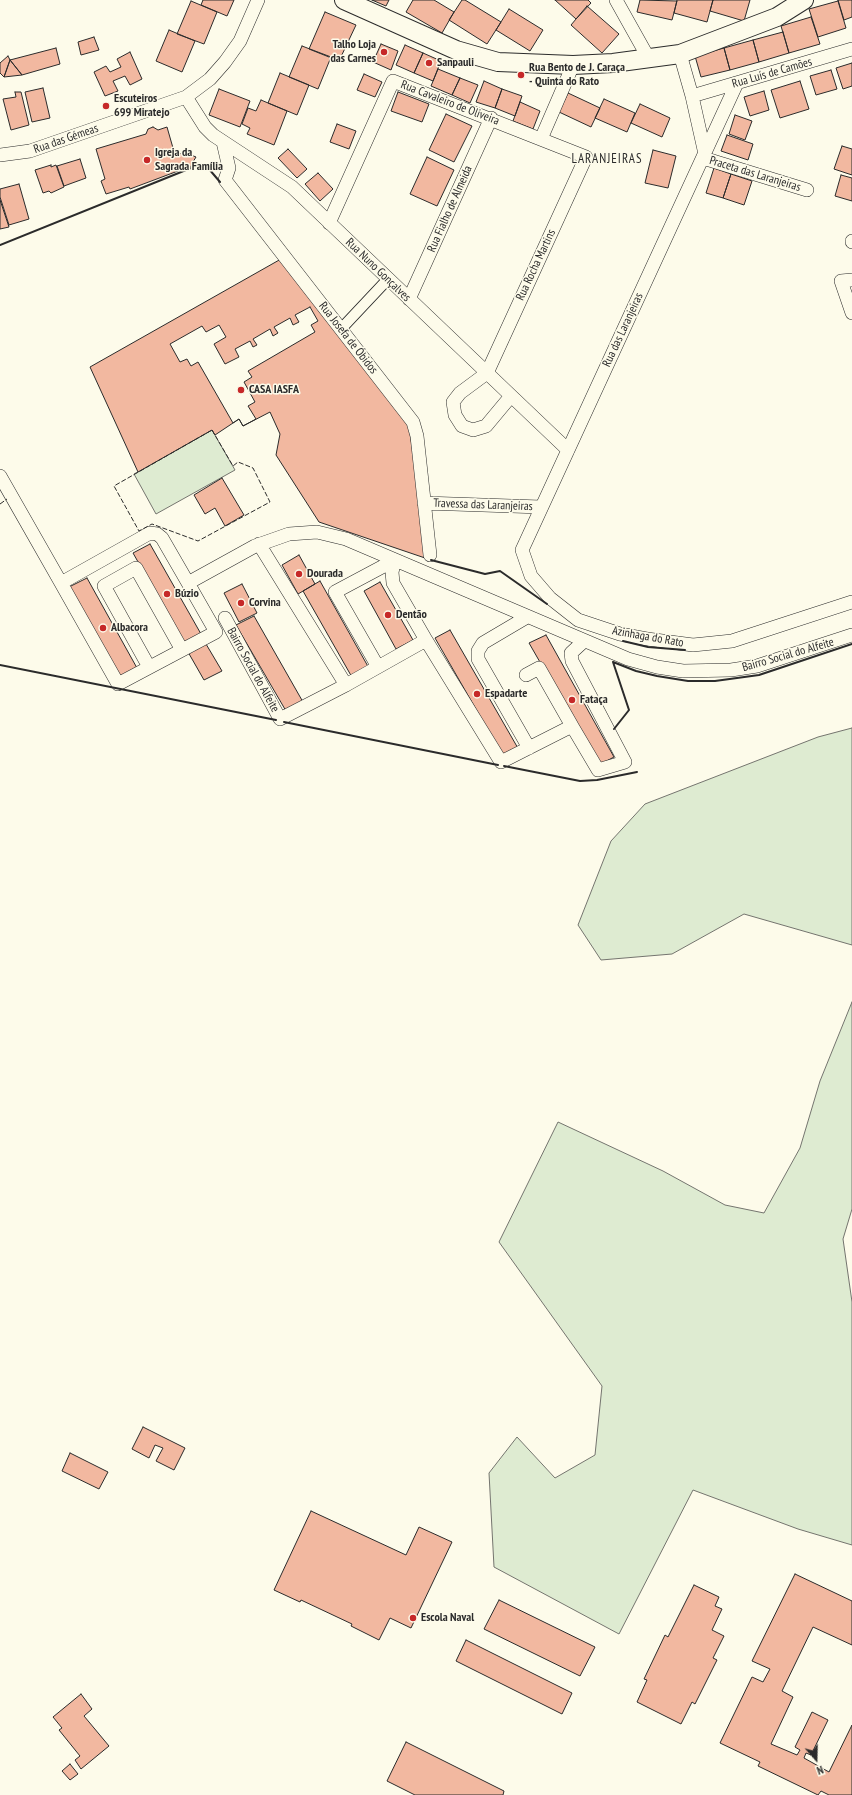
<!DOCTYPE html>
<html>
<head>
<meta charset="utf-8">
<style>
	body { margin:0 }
	#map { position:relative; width:852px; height:1795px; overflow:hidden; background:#fdfbea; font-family:"PT Sans Narrow",sans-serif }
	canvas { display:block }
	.north { position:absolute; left:796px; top:1739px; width:40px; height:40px; -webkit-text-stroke:3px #fdfbea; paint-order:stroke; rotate:160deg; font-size:11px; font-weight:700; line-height:16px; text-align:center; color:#2b2b2b }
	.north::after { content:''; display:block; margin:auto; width:14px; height:18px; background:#2b2b2b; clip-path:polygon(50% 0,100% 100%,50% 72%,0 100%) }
</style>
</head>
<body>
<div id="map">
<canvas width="852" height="1795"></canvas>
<div class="north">N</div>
</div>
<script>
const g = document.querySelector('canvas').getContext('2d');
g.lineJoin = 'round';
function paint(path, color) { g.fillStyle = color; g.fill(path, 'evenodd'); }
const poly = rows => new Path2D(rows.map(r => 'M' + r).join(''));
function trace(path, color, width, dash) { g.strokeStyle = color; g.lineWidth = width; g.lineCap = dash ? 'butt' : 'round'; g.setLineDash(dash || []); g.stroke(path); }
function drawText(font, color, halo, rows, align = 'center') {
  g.font = font + ' "PT Sans Narrow",sans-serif'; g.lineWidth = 3; g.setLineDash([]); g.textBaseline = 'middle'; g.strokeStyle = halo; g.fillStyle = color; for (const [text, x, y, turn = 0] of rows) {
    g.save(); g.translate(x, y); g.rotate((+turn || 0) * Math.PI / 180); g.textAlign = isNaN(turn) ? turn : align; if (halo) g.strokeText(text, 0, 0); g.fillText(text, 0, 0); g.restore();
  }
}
const green = poly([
	[212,430,235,470,156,514,134,474,212,430],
	[852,728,852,945,744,914,672,954,601,960,578,925,611,841,645,804,818,737,852,728],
	[852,1002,852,1209,843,1239,852,1302,852,1545,798,1529,693,1490,619,1634,494,1567,489,1473,517,1437,555,1478,595,1455,602,1386,499,1242,558,1122,663,1171,725,1205,764,1213,800,1148,820,1081,852,1002]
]);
paint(green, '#deebd1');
trace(green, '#74746e', 1);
const building = poly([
	[203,0,234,0,227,16,201,5,203,0],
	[372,0,389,0,386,6,372,0],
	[413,0,434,0,454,12,442,33,406,12,413,0],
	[462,0,465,0,501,22,487,44,449,20,462,0],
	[555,0,588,0,591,3,576,19,555,0],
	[640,0,677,1,672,20,637,12,640,0],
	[713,0,750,0,744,21,710,11,713,0],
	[713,0,707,22,674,13,677,0,713,0],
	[838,0,852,0,852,17,844,20,838,0],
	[191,1,217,12,204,44,177,34,191,1],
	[838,1,846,28,818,37,809,9,838,1],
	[587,6,619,34,602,53,571,25,587,6],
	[509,9,543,30,530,51,496,30,509,9],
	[325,12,356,25,339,61,309,49,325,12],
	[811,17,820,44,789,53,781,26,811,17],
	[169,30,195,41,182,72,156,61,169,30],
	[783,32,789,53,759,62,753,40,783,32],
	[94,37,99,50,81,55,78,42,94,37],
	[753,40,759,62,730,70,724,48,753,40],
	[381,44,398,51,391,70,373,62,381,44],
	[405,45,423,53,414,73,396,65,405,45],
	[302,46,331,57,318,89,289,77,302,46],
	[56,48,60,64,22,75,10,60,56,48],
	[724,48,730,70,701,77,695,56,724,48],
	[130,52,142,79,130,85,125,76,113,81,118,91,105,96,94,72,106,66,110,72,121,67,117,59,130,52],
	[423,53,441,61,433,81,414,73,423,53],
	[8,56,10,60,4,77,0,73,0,63,8,56],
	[10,60,22,75,4,77,10,60],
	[852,63,852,86,843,89,836,68,852,63],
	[438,69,460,78,452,95,431,86,438,69],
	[831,70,837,89,816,95,810,76,831,70],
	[280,73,309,85,297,115,268,103,280,73],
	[364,74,382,82,375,97,357,90,364,74],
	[460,78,478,85,470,103,452,95,460,78],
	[484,81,502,89,495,108,476,102,484,81],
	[800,81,809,109,780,118,771,90,800,81],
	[43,88,50,118,32,122,25,92,43,88],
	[219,89,250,101,240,127,209,115,219,89],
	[502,89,522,96,515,116,495,108,502,89],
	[764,91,769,110,750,116,744,97,764,91],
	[15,92,21,92,29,125,11,130,3,99,16,97,15,92],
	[398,92,429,104,422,122,391,111,398,92],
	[568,93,600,108,591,127,559,112,568,93],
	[604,99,635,113,627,132,595,118,604,99],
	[261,100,287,111,274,145,247,134,250,128,242,124,248,108,256,111,261,100],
	[520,102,540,111,533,129,513,121,520,102],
	[640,104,670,118,662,137,631,123,640,104],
	[446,114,472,126,454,162,429,150,446,114],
	[735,115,752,121,745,140,729,134,735,115],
	[337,124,356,131,349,149,330,142,337,124],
	[153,127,158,130,167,127,175,155,190,151,191,155,196,157,193,162,194,165,130,189,129,187,106,194,101,181,105,179,96,149,146,134,148,129,153,127],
	[727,135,753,144,748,160,721,151,727,135],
	[842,146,852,149,852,175,834,169,842,146],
	[288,149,307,169,297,178,278,158,288,149],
	[653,150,676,156,668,188,645,183,653,150],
	[427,157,454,170,437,206,410,194,427,157],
	[80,159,86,178,64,186,57,166,80,159],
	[51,165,51,167,56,165,64,187,51,193,49,191,43,193,35,170,51,165],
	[714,168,731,174,723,198,706,193,714,168],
	[318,173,333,189,320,201,305,184,318,173],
	[731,174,752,181,744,205,723,198,731,174],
	[841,175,852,178,852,201,835,196,841,175],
	[19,184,29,219,9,225,0,197,0,189,19,184],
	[0,200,9,227,0,229,0,200],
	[281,259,409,425,428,559,319,522,276,455,280,434,270,412,243,426,239,419,215,435,212,430,138,472,90,367,281,259],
	[310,307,318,321,311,325,315,332,248,371,252,377,244,382,255,402,248,406,256,419,243,426,239,419,233,423,198,362,191,366,187,359,180,362,170,344,202,326,206,332,219,325,226,337,214,344,225,364,239,357,235,349,250,341,253,347,257,345,253,339,270,329,273,336,278,333,274,327,290,318,293,325,299,322,295,315,310,307],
	[222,478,244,515,225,526,215,508,205,514,194,495,222,478],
	[150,544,201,634,184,643,133,553,150,544],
	[299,555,315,584,298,594,282,565,299,555],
	[87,578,137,668,120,677,69,587,87,578],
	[320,581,370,670,353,679,303,591,320,581],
	[380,582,413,640,396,649,364,591,380,582],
	[242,584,257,613,239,622,224,593,242,584],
	[254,616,303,702,286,711,236,625,254,616],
	[450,630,519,750,504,758,435,638,450,630],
	[546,635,614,757,599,765,529,643,546,635],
	[206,644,222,671,204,680,188,652,206,644],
	[143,1427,185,1448,174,1470,156,1461,163,1448,155,1445,149,1458,132,1449,143,1427],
	[70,1453,108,1472,99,1489,62,1471,70,1453],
	[311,1511,406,1555,419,1527,452,1542,411,1628,390,1618,379,1640,351,1626,352,1624,301,1600,300,1602,274,1590,311,1511],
	[795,1574,852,1601,852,1645,813,1627,782,1691,793,1697,771,1744,797,1755,800,1750,795,1747,812,1712,828,1720,811,1755,806,1753,804,1758,829,1772,852,1725,852,1795,829,1795,821,1791,818,1795,758,1766,760,1762,720,1743,752,1677,763,1682,770,1669,752,1661,795,1574],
	[694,1585,719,1597,715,1606,722,1609,712,1630,724,1636,713,1658,717,1660,695,1704,692,1702,681,1724,637,1702,647,1680,644,1679,665,1635,668,1637,694,1585],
	[499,1600,595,1647,580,1676,484,1629,499,1600],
	[466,1640,572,1693,562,1714,456,1661,466,1640],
	[81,1694,92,1709,84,1716,109,1746,81,1769,75,1760,80,1756,59,1730,62,1728,53,1717,81,1694],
	[406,1742,504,1791,503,1795,415,1795,387,1781,406,1742],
	[70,1764,78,1774,70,1780,62,1771,70,1764]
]);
paint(building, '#f2b8a0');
trace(building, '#2b2b2b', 1);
const pedestrian = poly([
	[341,329,388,279]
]);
const minor = poly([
	[616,0,649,59],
	[680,54,692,96,705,154],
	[737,83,522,550,531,576,550,598,578,620,620,634,647,639,693,645,732,641,852,602],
	[692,96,852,49],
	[186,97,205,127,213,135,292,187,568,450],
	[541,139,573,65],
	[223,142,229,168,225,180,413,422,417,436,430,555],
	[0,155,30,151,186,97,210,79,225,62,240,41,258,0],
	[703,158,807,190],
	[329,223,393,81,586,157,487,373,460,393,453,402,455,415,462,426,473,430,486,426,511,396],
	[852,241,852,242],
	[852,280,841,281,852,313],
	[409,299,491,118],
	[0,476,61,583,150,533,157,534,162,538,188,583,255,546,289,534,317,532,346,539,628,659,657,667,683,671,731,670,757,666,852,635],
	[424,503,541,507],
	[259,544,346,685,426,640,393,583,392,572,395,560],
	[61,583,118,684,216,632,188,583],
	[527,617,483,643,478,651,478,659,529,748],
	[225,618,280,719,346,685],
	[426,640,501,762,572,726,539,668,526,675],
	[149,667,104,586,136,568,182,650],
	[378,667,335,592,395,560],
	[572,726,598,770,625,762,572,661,571,653,584,641]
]);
const secondary = poly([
	[344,0,456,50,498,62,573,65,613,63,680,54,777,17,804,0]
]);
trace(pedestrian, '#2b2b2b', 12);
trace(minor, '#2b2b2b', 14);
trace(secondary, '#2b2b2b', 20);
trace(pedestrian, '#fdfbea', 10);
trace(minor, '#fdfbea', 13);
trace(secondary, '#fdfbea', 18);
trace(poly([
	[212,430,233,466,238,462,253,468,270,502,198,541,152,524,139,531,114,486,212,430],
	[0,504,7,499]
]), '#2b2b2b', 1, [5, 2]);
trace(poly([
	[0,245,196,166,209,169,220,182],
	[431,560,485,574,500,571,547,604],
	[623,641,648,647,685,650],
	[0,665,276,720],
	[284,722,498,765],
	[614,729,629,710,613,662,636,671,657,676,688,681,715,681,759,675,852,644],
	[504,766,580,781,597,780,637,772]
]), '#2b2b2b', 2);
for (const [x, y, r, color] of [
	[384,52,4,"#c62828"],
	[429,63,4,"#c62828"],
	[521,75,4,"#c62828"],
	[106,106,4,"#c62828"],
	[147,160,4,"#c62828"],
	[241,390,4,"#c62828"],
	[299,574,4,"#c62828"],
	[167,594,4,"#c62828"],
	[241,603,4,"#c62828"],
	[388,615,4,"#c62828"],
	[103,628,4,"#c62828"],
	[477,694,4,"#c62828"],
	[572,700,4,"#c62828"],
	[413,1618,4,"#c62828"]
]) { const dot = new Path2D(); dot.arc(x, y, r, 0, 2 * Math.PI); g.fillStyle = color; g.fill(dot); trace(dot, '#fdfbea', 1.5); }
drawText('bold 12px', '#2b2b2b', '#fdfbea', [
	["Talho Loja",376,45,"right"],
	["das Carnes",376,59,"right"],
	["Sanpauli",437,63],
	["Rua Bento de J. Caraça",529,68],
	["- Quinta do Rato",529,82],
	["Escuteiros",114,99],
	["699 Miratejo",114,113],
	["Igreja da",155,153],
	["Sagrada Família",155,167],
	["CASA IASFA",249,390],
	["Dourada",307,574],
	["Búzio",175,594],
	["Corvina",249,603],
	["Dentão",396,615],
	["Albacora",111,628],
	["Espadarte",485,694],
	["Fataça",580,700],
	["Escola Naval",421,1618]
], 'left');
drawText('12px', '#2b2b2b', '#fdfbea', [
	["Rua Luís de Camões",772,73,-16],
	["Rua Cavaleiro de Oliveira",450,103,21],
	["Rua das Gémeas",66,139,-19],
	["Praceta das Laranjeiras",755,174,17],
	["Rua Fialho de Almeida",450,209,-66],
	["Rua Rocha Martins",536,265,-65],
	["Rua Nuno Gonçalves",378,270,44],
	["Rua das Laranjeiras",623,330,-65],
	["Rua Josefa de Óbidos",348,338,52],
	["Travessa das Laranjeiras",483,505,2],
	["Azinhaga do Rato",648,637,10],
	["Bairro Social do Alfeite",788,655,-16],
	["Bairro Social do Alfeite",253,670,61]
]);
g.letterSpacing = '1px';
drawText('13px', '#2b2b2b', '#fdfbea', [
	["LARANJEIRAS",607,159]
]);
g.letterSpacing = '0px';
</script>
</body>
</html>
